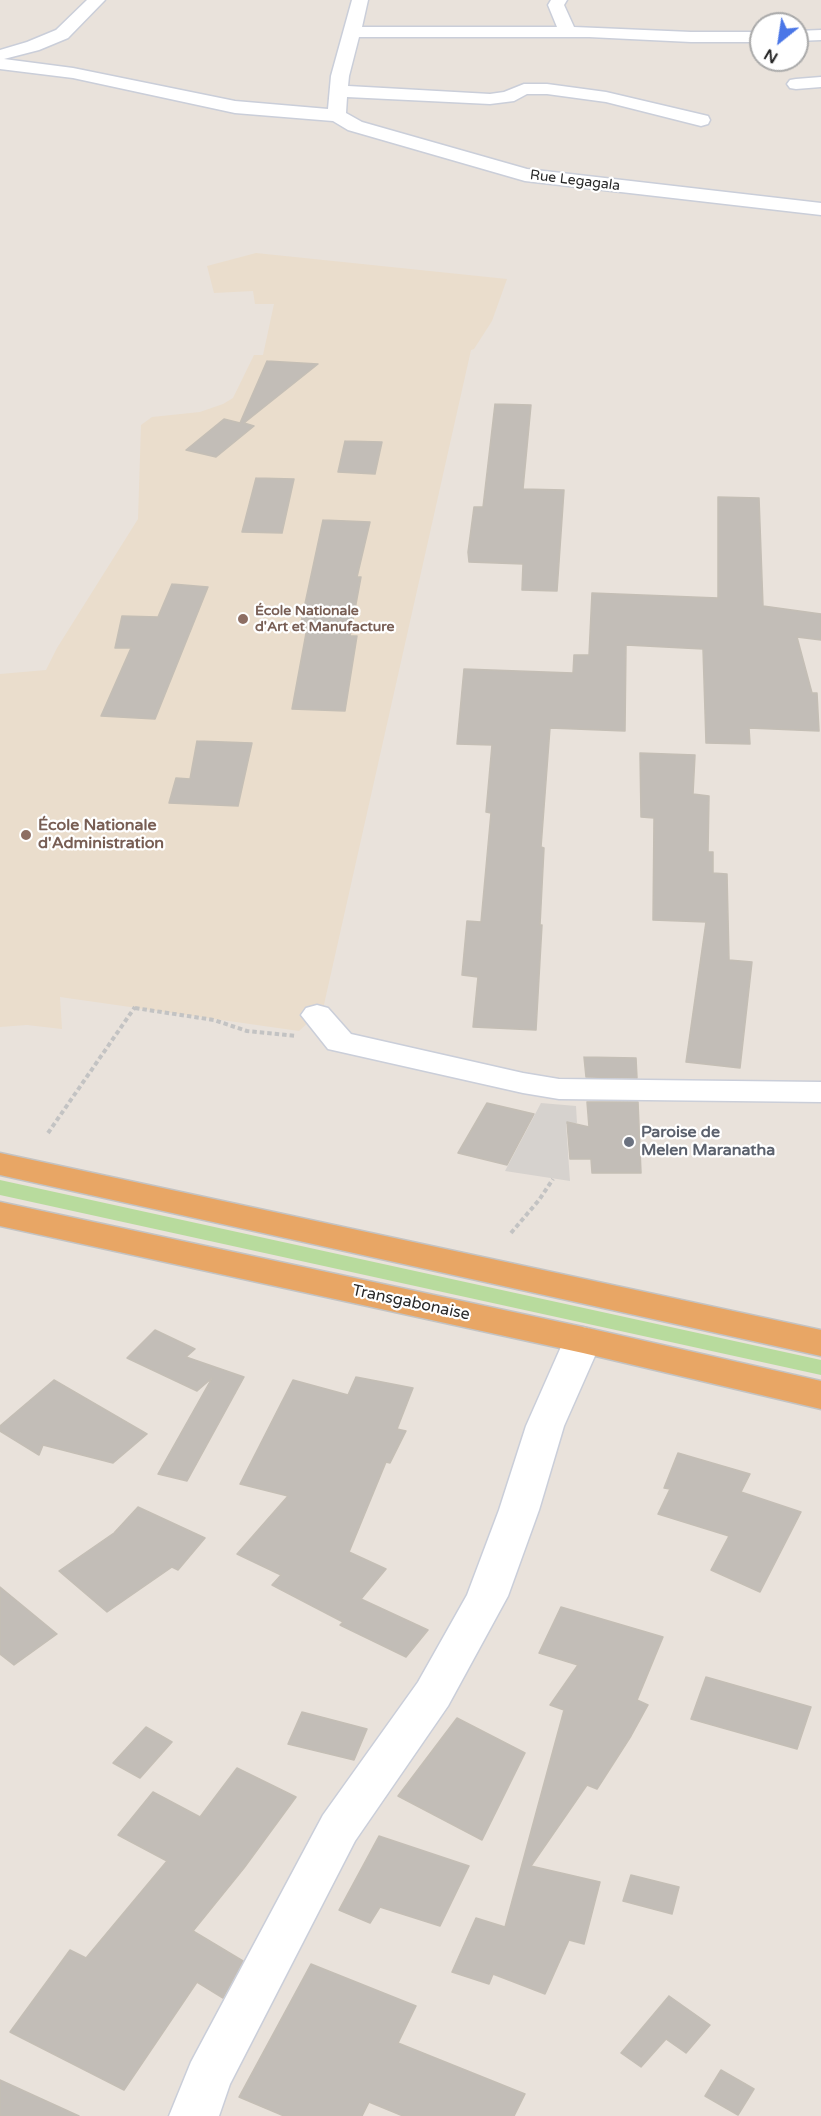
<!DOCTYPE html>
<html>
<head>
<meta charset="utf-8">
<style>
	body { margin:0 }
	#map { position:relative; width:821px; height:2116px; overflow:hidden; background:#e9e2db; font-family:"Varela Round",sans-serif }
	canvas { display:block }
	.north { position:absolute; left:749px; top:12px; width:60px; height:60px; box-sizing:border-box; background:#fff; border:2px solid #a9a9a9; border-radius:50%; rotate:210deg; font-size:16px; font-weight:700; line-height:24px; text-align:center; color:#282828 }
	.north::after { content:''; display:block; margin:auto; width:21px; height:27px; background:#4a76e7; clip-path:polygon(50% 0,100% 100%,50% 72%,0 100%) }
</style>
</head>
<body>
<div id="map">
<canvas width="821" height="2116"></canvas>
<div class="north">N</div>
</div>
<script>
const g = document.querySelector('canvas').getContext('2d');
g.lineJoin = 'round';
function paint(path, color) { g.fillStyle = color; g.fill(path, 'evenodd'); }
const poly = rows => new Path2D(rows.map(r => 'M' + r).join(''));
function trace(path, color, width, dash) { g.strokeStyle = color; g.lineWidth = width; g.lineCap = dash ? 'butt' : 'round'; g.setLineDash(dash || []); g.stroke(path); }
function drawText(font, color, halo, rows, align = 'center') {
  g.font = font + ' "Varela Round",sans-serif'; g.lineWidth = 4.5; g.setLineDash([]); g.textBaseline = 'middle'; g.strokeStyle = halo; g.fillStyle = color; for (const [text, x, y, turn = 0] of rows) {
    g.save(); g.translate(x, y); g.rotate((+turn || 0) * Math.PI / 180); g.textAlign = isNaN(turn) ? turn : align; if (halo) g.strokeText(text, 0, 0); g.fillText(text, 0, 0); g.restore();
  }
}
paint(poly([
	[256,253,507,279,492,321,474,349,471,350,323,1009,299,1031,60,997,62,1029,27,1025,0,1027,0,674,46,670,57,648,138,519,141,425,152,417,200,412,223,404,233,398,254,355,263,355,274,304,255,304,253,291,214,293,207,266]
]), '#eaddcc');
paint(poly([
	[0,1180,821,1360,821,1375,0,1195]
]), '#b8db9d');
paint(poly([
	[541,1103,576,1106,577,1123,566,1124,570,1181,505,1171]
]), '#d6d2ce');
const building = poly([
	[267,361,318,364,244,423,254,426,216,457,186,450,224,419,240,423,267,361],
	[495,404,531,405,523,489,564,490,557,591,522,590,523,564,469,562,468,552,474,507,483,507,495,404],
	[345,441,382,442,375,474,338,472,345,441],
	[256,478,294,479,282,533,242,532,256,478],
	[718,497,759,498,763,606,821,614,821,640,797,637,812,693,817,693,819,731,749,728,750,744,706,743,703,649,626,645,625,731,550,728,541,847,544,848,540,925,542,925,536,1030,473,1027,478,977,462,975,467,921,481,922,491,813,486,812,492,745,457,744,464,669,573,673,574,655,589,655,592,593,718,598,718,497],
	[323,520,370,522,357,577,361,577,350,636,357,636,345,711,292,709,307,628,300,627,323,520],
	[172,584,208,587,155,719,101,716,131,648,115,648,122,616,158,617,172,584],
	[197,741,252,743,238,806,169,803,176,778,190,779,197,741],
	[640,753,695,755,693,794,709,796,708,852,713,852,713,873,727,874,729,960,752,962,740,1068,686,1062,706,922,653,920,654,818,641,817,640,753],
	[584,1057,636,1058,637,1078,586,1077,584,1057],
	[587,1102,638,1102,641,1173,592,1173,591,1159,570,1159,567,1122,589,1127,587,1102],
	[487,1103,534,1114,507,1165,458,1153,487,1103],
	[155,1330,195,1349,186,1357,244,1377,187,1481,158,1474,212,1378,197,1391,127,1358,155,1330],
	[356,1377,413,1388,397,1429,406,1431,390,1463,386,1462,349,1552,386,1569,361,1599,428,1630,406,1657,340,1625,343,1622,272,1585,281,1575,237,1554,288,1496,240,1484,293,1380,348,1395,356,1377],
	[54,1380,147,1434,113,1463,43,1445,39,1455,0,1431,0,1426,54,1380],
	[678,1453,750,1474,741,1492,801,1512,760,1592,711,1570,729,1536,658,1514,670,1489,664,1488,678,1453],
	[138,1507,205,1538,178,1570,172,1567,107,1612,59,1571,114,1533,138,1507],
	[0,1587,57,1634,14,1665,0,1654,0,1587],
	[561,1607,663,1637,637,1700,648,1705,631,1736,597,1789,587,1785,531,1866,600,1882,584,1944,569,1940,545,1994,493,1974,489,1984,452,1972,476,1918,505,1927,564,1710,550,1705,578,1665,539,1653,561,1607],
	[706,1677,811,1707,797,1749,691,1719,706,1677],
	[302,1712,367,1729,354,1760,288,1744,302,1712],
	[457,1718,525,1753,482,1840,398,1796,457,1718],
	[146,1727,172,1742,140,1778,113,1763,146,1727],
	[237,1768,296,1797,244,1868,193,1931,243,1961,223,1998,197,1982,124,2090,10,2032,70,1950,86,1958,167,1861,118,1835,153,1792,200,1817,237,1768],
	[379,1836,469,1866,440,1926,380,1907,370,1923,339,1910,379,1836],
	[631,1875,679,1887,672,1914,623,1901,631,1875],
	[311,1964,416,2006,398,2043,525,2094,514,2116,403,2116,369,2102,362,2116,284,2116,239,2097,311,1964],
	[669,1996,710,2025,686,2053,666,2039,641,2067,621,2053,669,1996],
	[721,2070,754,2089,738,2115,705,2096,721,2070],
	[0,2080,79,2116,0,2116,0,2080]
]);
paint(building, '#c2bdb7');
trace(building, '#c4beb5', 1.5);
const minor = poly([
	[87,0,105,0,68,38,39,50,4,59,73,68,235,101,328,109,331,76,352,0,368,0,362,27,557,27,548,5,551,0,567,0,564,5,574,27,691,32,761,32,761,42,691,42,589,37,359,37,349,76,348,86,490,94,504,92,524,84,547,84,606,92,708,116,710,120,708,124,701,126,606,102,547,94,527,94,514,101,490,104,347,97,346,113,362,122,527,169,821,203,821,215,525,181,348,130,333,121,235,113,73,78,0,69,0,50,27,42,56,30,87,0],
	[821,30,821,40,797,41,797,31,821,30],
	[821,77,821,87,796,89,790,88,787,84,790,80,796,79,821,77],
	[317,1005,328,1008,351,1034,523,1073,559,1079,821,1082,821,1102,559,1099,523,1093,328,1049,301,1015,306,1008,317,1005],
	[583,1327,596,1331,602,1340,564,1426,539,1510,508,1596,448,1706,355,1841,230,2084,219,2116,169,2116,191,2062,323,1815,418,1682,467,1595,499,1510,526,1426,564,1340,570,1331,583,1327]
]);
const trunk = poly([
	[0,1153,821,1330,821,1356,0,1175,0,1153],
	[0,1202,583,1327,821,1381,821,1409,583,1353,0,1226,0,1202]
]);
trace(minor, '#caced9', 3);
trace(trunk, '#c3c3c3', 3);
trace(poly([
	[135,1008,214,1020,247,1031,296,1036],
	[48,1133,135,1007],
	[511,1233,539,1200,553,1179]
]), '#c3c3c3', 4, [4.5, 3]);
paint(minor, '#fff');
paint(trunk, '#e8a665');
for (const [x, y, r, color] of [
	[243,619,6,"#8d6e63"],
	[26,835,6,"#8d6e63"],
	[629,1142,6,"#6b7280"]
]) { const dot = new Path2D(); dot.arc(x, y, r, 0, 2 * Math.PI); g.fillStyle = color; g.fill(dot); trace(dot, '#fff', 2); }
drawText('14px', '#282828', '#fff', [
	["Rue Legagala",575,181,7]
]);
drawText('bold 14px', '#785e54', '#fff', [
	["École Nationale",255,611],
	["d'Art et Manufacture",255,627]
], 'left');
drawText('bold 16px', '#785e54', '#fff', [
	["École Nationale",38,826],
	["d'Administration",38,844]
], 'left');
drawText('bold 16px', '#5b616d', '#fff', [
	["Paroise de",641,1133],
	["Melen Maranatha",641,1151]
], 'left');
drawText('16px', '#282828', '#fff', [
	["Transgabonaise",411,1303,12]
]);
</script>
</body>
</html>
